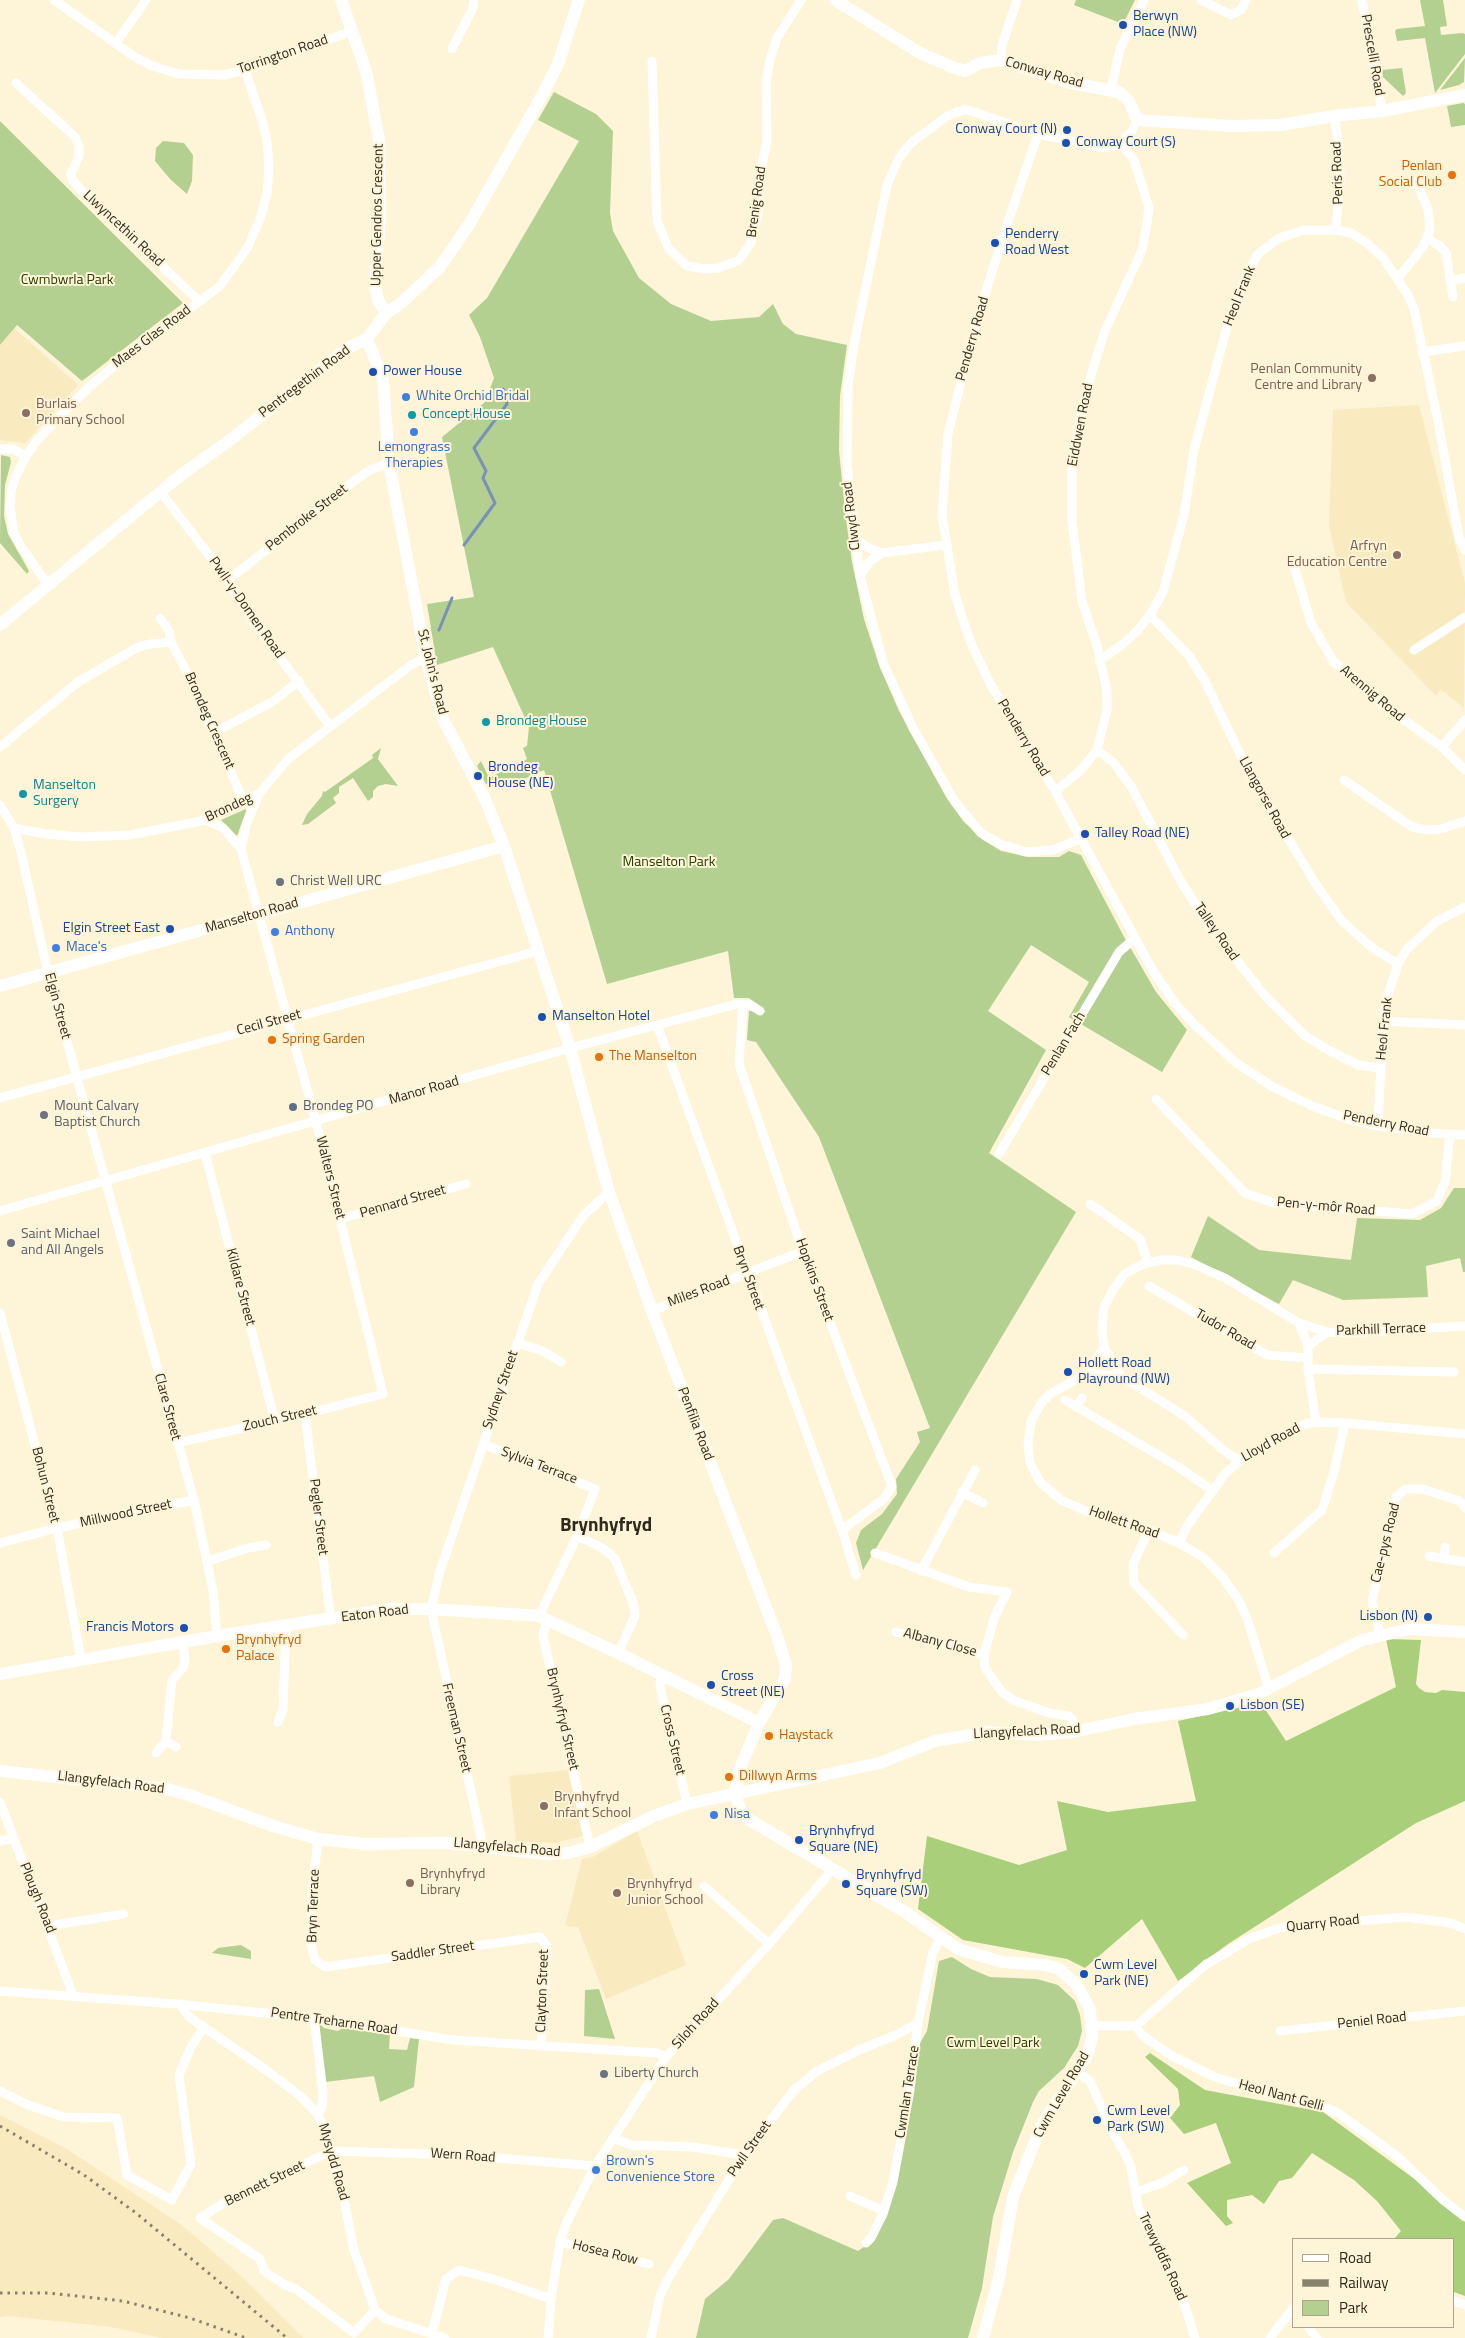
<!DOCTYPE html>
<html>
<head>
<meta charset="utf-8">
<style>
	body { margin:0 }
	#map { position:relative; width:1465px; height:2338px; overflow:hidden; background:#fef4d8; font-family:"Titillium Web",sans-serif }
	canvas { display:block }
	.legend { position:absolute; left:1292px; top:2238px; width:162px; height:90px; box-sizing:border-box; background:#fef4d8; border:1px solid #aba38d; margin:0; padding:6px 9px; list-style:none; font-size:15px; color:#2f2a1d }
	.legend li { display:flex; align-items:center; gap:10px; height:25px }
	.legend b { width:25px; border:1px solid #aba38d }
</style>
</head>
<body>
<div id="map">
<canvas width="1465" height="2338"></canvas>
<ul class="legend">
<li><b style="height:6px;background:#fff"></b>Road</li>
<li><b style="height:6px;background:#88816d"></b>Railway</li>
<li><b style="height:14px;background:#b3d091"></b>Park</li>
</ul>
</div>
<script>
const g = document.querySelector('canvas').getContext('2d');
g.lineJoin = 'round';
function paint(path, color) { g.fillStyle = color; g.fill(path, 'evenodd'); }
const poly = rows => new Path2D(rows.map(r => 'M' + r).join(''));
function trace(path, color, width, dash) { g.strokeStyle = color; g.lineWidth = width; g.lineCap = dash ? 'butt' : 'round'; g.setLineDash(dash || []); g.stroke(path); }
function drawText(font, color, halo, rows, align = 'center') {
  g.font = font + ' "Titillium Web",sans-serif'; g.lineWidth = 4; g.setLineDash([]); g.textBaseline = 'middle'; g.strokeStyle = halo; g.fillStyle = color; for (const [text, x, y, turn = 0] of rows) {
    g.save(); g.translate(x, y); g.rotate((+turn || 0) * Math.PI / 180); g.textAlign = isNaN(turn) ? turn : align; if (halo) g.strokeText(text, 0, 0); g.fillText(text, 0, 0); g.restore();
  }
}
paint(poly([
	[14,328,78,385,25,443,0,440,0,345],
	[1419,405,1465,583,1464,708,1441,689,1436,696,1346,602,1329,526,1333,410],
	[568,1770,583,1836,554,1843,516,1841,509,1776],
	[637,1831,686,1965,606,1999,578,1927,565,1926,582,1859,593,1857],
	[0,2115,67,2149,183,2226,241,2276,303,2338,162,2338,111,2327,9,2316,0,2317]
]), '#f9eabf');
paint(poly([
	[1076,0,1135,0,1123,24,1074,5],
	[1420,0,1443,0,1447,26,1440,27,1441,35,1462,33,1465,34,1465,54,1435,93,1425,38,1397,41,1395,31,1397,29,1425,26],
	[1465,58,1464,82,1459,85,1440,90],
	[1402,68,1406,93,1403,96,1383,77,1382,70],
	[554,92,596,114,613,131,610,213,613,231,639,278,671,304,711,321,759,317,773,304,783,324,796,334,847,345,840,396,839,450,845,512,852,562,864,619,879,665,899,711,946,797,963,821,983,840,1001,851,1028,857,1059,857,1069,851,1081,855,1123,935,1156,992,1187,1030,1162,1072,1069,1017,1089,982,1031,945,988,1011,1046,1050,989,1153,1076,1212,863,1570,856,1543,861,1530,882,1514,897,1494,896,1479,920,1442,917,1432,930,1428,819,1137,756,1042,747,1040,749,1011,766,1012,749,998,734,998,728,951,607,984,544,770,522,780,491,786,486,784,477,766,481,761,489,778,527,759,523,748,527,746,529,727,493,647,437,665,427,604,474,597,442,437,485,402,494,378,480,337,469,315,487,298,579,141,538,120],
	[1463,103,1465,104,1465,125,1451,127,1447,106],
	[0,121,183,303,82,381,17,325,0,345],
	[163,141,184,143,193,155,192,181,187,194,170,179,155,161,156,148],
	[1,455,10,457,11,462,5,485,4,516,8,534,29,571,27,574,0,543],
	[381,748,378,759,398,786,386,784,378,786,373,791,373,797,368,801,353,778,339,787,339,793,333,798,336,803,308,824,302,825,307,814,322,796,323,791,325,792,373,758,372,755],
	[246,809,246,811,237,836,221,820],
	[1454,1188,1465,1188,1465,1272,1463,1272,1460,1258,1426,1266,1428,1297,1343,1300,1293,1280,1279,1304,1191,1257,1208,1216,1259,1250,1351,1260,1357,1218,1420,1220,1441,1208],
	[241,1945,251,1951,251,1959,212,1953,218,1948],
	[952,1957,971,1969,990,1977,1037,1979,1058,1985,1075,2001,1080,2015,1082,2031,1078,2046,1064,2068,1039,2091,1033,2102,1013,2152,993,2217,982,2288,968,2338,696,2338,705,2299,729,2279,773,2220,783,2218,858,2251,875,2239,910,2106,920,2043,927,2031,939,1961],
	[599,1989,615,2039,584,2036,585,1990],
	[319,2023,324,2028,338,2031,343,2028,390,2035,389,2049,407,2050,410,2038,419,2039,414,2087,380,2102,374,2076,325,2082]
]), '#b3d091');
paint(poly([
	[1386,1639,1421,1640,1416,1684,1419,1688,1425,1692,1436,1693,1442,1690,1465,1692,1465,1801,1416,1823,1228,1944,1178,1981,1142,1919,1085,1968,1067,1959,963,1940,918,1909,927,1836,1019,1865,1067,1850,1057,1801,1108,1812,1196,1801,1178,1721,1261,1703,1286,1741,1396,1687],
	[1150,2053,1205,2090,1323,2112,1465,2216,1465,2296,1454,2292,1454,2239,1394,2239,1401,2231,1377,2201,1354,2180,1312,2153,1292,2178,1279,2181,1264,2204,1252,2195,1227,2200,1227,2216,1233,2223,1226,2226,1187,2183,1231,2163,1216,2123,1184,2134,1170,2118,1180,2105,1178,2089,1145,2057]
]), '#a9cf7b');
trace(poly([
	[464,545,495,503,483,478,486,471,474,448,507,404,503,389],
	[439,630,452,598]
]), '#7a91b7', 3);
trace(poly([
	[54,0,135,57,152,66,179,74,223,75,245,70,352,31],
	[1201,0,1231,15,1241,10,1246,0],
	[1362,0,1382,111],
	[116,43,146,0],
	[452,49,473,8,474,0],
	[1001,60,1002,45,1017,0],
	[652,61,657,221,669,249,687,266,704,269,719,268,739,260,751,243,758,213,761,170,767,140,766,82,770,60,777,38,801,0],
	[16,83,75,137,79,146,79,156,71,174,72,179,80,189,199,301],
	[1111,90,1120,49,1144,0],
	[1334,116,1339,146,1340,180,1336,230],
	[1038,134,1002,239,971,341,948,434,942,515,955,595,970,641,991,685,1055,791,1153,971,1174,1002,1194,1024,1235,1062,1273,1087,1312,1106,1351,1120,1378,1126,1432,1133,1465,1135],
	[1428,239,1440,246,1446,253,1453,297],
	[1398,278,1423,247,1430,230,1428,209,1416,181],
	[1451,281,1464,278],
	[1422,352,1465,346],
	[0,449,12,449,26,456],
	[160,491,228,580,253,621,330,726],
	[855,538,867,547,882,553,945,545],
	[1295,569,1311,623,1333,661,1383,705,1442,747,1465,770],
	[860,576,869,562,882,553],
	[228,580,358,478,370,470,389,463],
	[48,585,20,545,14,533,10,507,11,492,15,478,26,456,38,439,88,388,125,357,220,286,248,247,260,219,267,193,269,168,267,140,262,120,245,70],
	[1150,615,1189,656,1206,683,1250,775,1315,883,1341,920,1371,947,1398,964],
	[160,618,169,631,171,642,190,678,244,802],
	[1414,650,1465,617],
	[1099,661,1123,644,1137,631,1150,615,1163,592,1184,515,1194,450,1228,323,1246,275,1258,254,1279,238,1304,230,1336,230,1351,233,1367,243,1384,259,1408,295,1414,309,1438,421,1459,537,1465,550],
	[215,732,272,702,299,681],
	[0,747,78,682,138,647,151,644,171,642],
	[1442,747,1465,720],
	[1097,750,1113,762,1131,786,1180,880,1208,924,1266,997,1304,1035,1330,1051,1358,1065,1380,1068],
	[1344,780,1412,827,1426,830,1441,829,1465,821],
	[1055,791,1080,771,1097,750,1107,710,1107,691,1097,646,1082,601,1072,521,1072,462,1085,395,1104,333,1142,250,1146,229,1149,208,1134,160,1120,143],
	[0,805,14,828,20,848,48,973,194,1500,213,1590,217,1636],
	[206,820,223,828,241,849],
	[14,828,45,834,81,837,130,835,206,820,260,793,288,759,411,665,426,658],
	[1082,838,1053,850,1026,852,1000,844,981,833,955,802,914,730,884,665,860,576,847,465,848,386,854,344,887,185,899,158,911,143,947,116,965,109,1038,134,1099,147,1110,147,1120,143,1132,131,1137,120],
	[743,1004,739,1064,803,1251,892,1486,885,1498,842,1530],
	[1383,1021,1465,1025],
	[657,1025,842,1530,856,1575],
	[0,1098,538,951],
	[1156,1099,1245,1193,1274,1203,1412,1214,1437,1201,1445,1182,1450,1134],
	[1378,1126,1383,1021,1387,997,1398,964,1407,949,1437,921,1465,907],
	[205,1153,275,1421],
	[999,1154,1119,952,1135,938],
	[1090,1204,1140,1239,1148,1263],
	[0,1211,570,1048,737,1004,751,1005,760,1011],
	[340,1219,466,1184],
	[1149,1286,1267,1355,1307,1358],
	[652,1311,803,1251],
	[0,1313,57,1528,81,1660],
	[1299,1323,1308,1346,1308,1369,1316,1422],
	[517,1343,543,1351,561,1362],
	[1308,1346,1327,1332],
	[1104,1347,1088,1373,1050,1394,1042,1402,1031,1421,1028,1443,1030,1463,1040,1482,1061,1500,1086,1511,1149,1530,1179,1543,1204,1558,1224,1579,1239,1601,1248,1621,1269,1689],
	[1308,1369,1454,1372],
	[1088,1373,1122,1377],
	[1065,1400,1180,1468,1213,1491],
	[1076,1407,1082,1398],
	[305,1414,331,1620],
	[177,1443,305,1414,383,1394,316,1122,241,849,247,822,260,793],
	[483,1444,595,1489,577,1536,539,1616],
	[1239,1461,1222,1449,1185,1416,1122,1377,1104,1347,1102,1331,1104,1307,1114,1288,1125,1274,1141,1265,1160,1260,1177,1260,1193,1264,1225,1278,1299,1323,1327,1332,1349,1333,1465,1326],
	[962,1492,983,1503],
	[1149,1530,1133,1564,1134,1583,1183,1635],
	[577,1536,604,1549,615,1559,633,1602,635,1616,618,1653],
	[0,1543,57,1528,194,1500],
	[1179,1543,1187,1526,1224,1475,1239,1461,1305,1424,1316,1422,1345,1423,1465,1434],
	[875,1553,969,1587,1007,1592,994,1618,984,1655,985,1668,1002,1692,1013,1700,1049,1713,1069,1716,1072,1719,1073,1732],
	[1274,1553,1322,1510,1334,1472,1345,1423],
	[1429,1556,1465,1562],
	[1444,1559,1445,1547],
	[208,1561,248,1548,266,1545],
	[921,1571,975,1470],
	[547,1620,543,1635,590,1847],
	[896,1632,984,1655],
	[1380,1634,1372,1601,1396,1497,1406,1489,1422,1489,1460,1501,1465,1508],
	[661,1675,660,1687,687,1804],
	[278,1722,283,1710,286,1626],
	[166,1741,176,1747],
	[156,1753,166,1741,172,1680,183,1668,185,1661,183,1642],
	[0,1802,73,1995],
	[318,1839,312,1892,311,1944,315,1960,325,1967,540,1937,547,1946,541,2046],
	[0,1841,13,1838],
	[480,1848,481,1837,431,1609,440,1571,538,1284,583,1216,609,1192],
	[704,1886,769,1944],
	[48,1926,124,1914],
	[0,1991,176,2004,314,2018,453,2040,657,2053,666,2057],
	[180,2004,189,2017,266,2070,299,2095,318,2114,328,2140,344,2199,353,2247,375,2310,386,2319,445,2338],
	[314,2018,323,2092,322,2107,318,2114],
	[1093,2026,1136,2026,1205,1965,1251,1938,1283,1927,1406,1917,1451,1923,1465,1929],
	[1136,2026,1142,2035,1172,2056,1215,2077,1272,2095,1324,2107,1338,2113,1398,2157,1443,2200,1465,2217],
	[1280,2031,1465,2011],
	[1077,2072,1090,2081,1113,2133,1126,2155,1131,2167,1138,2207,1152,2239,1168,2267,1186,2309,1195,2338],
	[0,2091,28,2105,64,2117,117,2118,127,2175,172,2200,191,2164,179,2075,191,2047,204,2027],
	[613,2138,631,2145,693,2147,744,2155],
	[1136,2192,1162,2183,1184,2170],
	[850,2196,884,2211],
	[560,2242,649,2264],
	[866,2243,871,2238,883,2214,893,2182,910,2090,918,2023,933,1952,941,1937],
	[1454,2301,1465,2305],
	[375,2310,354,2333,296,2289,285,2285,264,2271,260,2259,200,2218,222,2204,331,2151,461,2155,595,2166],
	[1308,2327,1317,2338],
	[432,2333,446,2279,459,2270,493,2279,551,2299],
	[548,2338,551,2299,560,2242,566,2224,595,2166,666,2057,769,1944,827,1876,831,1869],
	[651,2338,660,2296,668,2279,744,2155,794,2090,817,2071,859,2050,896,2035,918,2023],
	[1270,2338,1294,2307]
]), '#fff', 9);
trace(poly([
	[341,0,366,71,379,140,380,220,375,282,378,300,386,313],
	[835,0,920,53,952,67,965,71,980,63,1001,60,1071,83,1119,92,1129,101,1137,120,1232,126,1281,125,1334,116,1382,111,1465,95],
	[367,339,383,379,389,463,426,658,443,719,484,797,504,846,570,1048,609,1192,652,1311,776,1633,786,1665,785,1679,759,1723,740,1768,735,1792,740,1810,748,1819,902,1910,958,1949,1002,1962,1045,1965,1059,1969,1076,1984,1090,2009,1092,2038,1087,2056,1041,2126,1013,2197,999,2278,983,2338],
	[0,625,177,478,230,440,349,347,367,339,386,313,400,304,440,267,470,223,540,99,558,64,579,0],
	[0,986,504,846],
	[0,1674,217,1636,390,1609,431,1609,527,1615,539,1616,618,1653,759,1723],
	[0,1771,167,1789,192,1796,273,1826,318,1839,365,1844,447,1843,546,1854,568,1853,590,1847,654,1816,687,1804,880,1763,935,1741,988,1732,1039,1735,1073,1732,1134,1719,1208,1709,1258,1694,1362,1640,1410,1629,1465,1632]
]), '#fff', 12);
trace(poly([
	[0,2126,84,2175,136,2213,287,2338],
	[0,2293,48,2293,123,2301,190,2318,246,2338]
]), '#88816d', 3, [2.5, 5]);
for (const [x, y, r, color] of [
	[1123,25,5,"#1a4fb4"],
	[1067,130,5,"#1a4fb4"],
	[1066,143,5,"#1a4fb4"],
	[1452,175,5,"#e8710a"],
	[995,243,5,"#1a4fb4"],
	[373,372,5,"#1a4fb4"],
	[1372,378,5,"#8d6e63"],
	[406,397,5,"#3f7fe0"],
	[26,413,5,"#8d6e63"],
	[412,415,5,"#0f9aa8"],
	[414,432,5,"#3f7fe0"],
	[1397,555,5,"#8d6e63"],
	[486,722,5,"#0f9aa8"],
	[478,776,5,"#1a4fb4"],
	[23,794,5,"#0f9aa8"],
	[1085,834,5,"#1a4fb4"],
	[280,882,5,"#6b7280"],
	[170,929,5,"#1a4fb4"],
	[275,932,5,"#3f7fe0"],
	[56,948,5,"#3f7fe0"],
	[542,1017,5,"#1a4fb4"],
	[272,1040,5,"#e8710a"],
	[599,1057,5,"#e8710a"],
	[293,1107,5,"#5c6f8a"],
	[44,1115,5,"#6b7280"],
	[11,1243,5,"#6b7280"],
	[1068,1372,5,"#1a4fb4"],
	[1428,1617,5,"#1a4fb4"],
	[184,1628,5,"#1a4fb4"],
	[226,1649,5,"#e8710a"],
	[711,1685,5,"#1a4fb4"],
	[1230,1706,5,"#1a4fb4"],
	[769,1736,5,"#e8710a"],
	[729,1777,5,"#e8710a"],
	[544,1806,5,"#8d6e63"],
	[714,1815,5,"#3f7fe0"],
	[799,1840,5,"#1a4fb4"],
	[410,1883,5,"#8d6e63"],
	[846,1884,5,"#1a4fb4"],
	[617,1893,5,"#8d6e63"],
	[1084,1974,5,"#1a4fb4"],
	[604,2074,5,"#6b7280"],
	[1097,2120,5,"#1a4fb4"],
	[596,2170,5,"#3f7fe0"]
]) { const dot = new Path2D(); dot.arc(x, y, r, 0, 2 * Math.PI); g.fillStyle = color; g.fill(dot); trace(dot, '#fef4d8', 2); }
drawText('14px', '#164399', '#fef4d8', [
	["Berwyn",1133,17],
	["Place (NW)",1133,33],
	["Conway Court (N)",1057,130,"right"],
	["Conway Court (S)",1076,143],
	["Penderry",1005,235],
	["Road West",1005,251],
	["Power House",383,372],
	["Brondeg",488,768],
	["House (NE)",488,784],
	["Talley Road (NE)",1095,834],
	["Elgin Street East",160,929,"right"],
	["Manselton Hotel",552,1017],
	["Hollett Road",1078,1364],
	["Playround (NW)",1078,1380],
	["Lisbon (N)",1418,1617,"right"],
	["Francis Motors",174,1628,"right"],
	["Cross",721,1677],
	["Street (NE)",721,1693],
	["Lisbon (SE)",1240,1706],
	["Brynhyfryd",809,1832],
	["Square (NE)",809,1848],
	["Brynhyfryd",856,1876],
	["Square (SW)",856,1892],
	["Cwm Level",1094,1966],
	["Park (NE)",1094,1982],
	["Cwm Level",1107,2112],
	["Park (SW)",1107,2128]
], 'left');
drawText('14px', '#2f2a1d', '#fef4d8', [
	["Torrington Road",283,55,-19],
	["Prescelli Road",1372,55,80],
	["Conway Road",1044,73,16],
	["Peris Road",1338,173,-92],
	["Brenig Road",757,202,-82],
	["Upper Gendros Crescent",378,215,-89],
	["Llwyncethin Road",123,229,43],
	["Heol Frank",1240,296,-68],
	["Maes Glas Road",152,337,-37],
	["Penderry Road",973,339,-74],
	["Pentregethin Road",305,382,-37],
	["Eiddwen Road",1081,425,-79],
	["Clwyd Road",852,516,-97],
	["Pembroke Street",307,518,-38],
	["Pwll-y-Domen Road",246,608,55],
	["St. John's Road",432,672,76],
	["Arennig Road",1372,694,40],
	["Brondeg Crescent",209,721,66],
	["Penderry Road",1023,738,59],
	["Llangorse Road",1264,798,61],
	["Brondeg",229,808,-25],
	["Manselton Road",252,916,-16],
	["Talley Road",1216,932,55],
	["Elgin Street",57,1006,75],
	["Cecil Street",269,1023,-15],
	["Heol Frank",1385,1029,-84],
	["Penlan Fach",1064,1044,-59],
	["Manor Road",424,1091,-16],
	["Penderry Road",1386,1124,11],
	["Walters Street",330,1178,76],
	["Pennard Street",403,1202,-16],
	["Pen-y-môr Road",1326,1207,5],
	["Bryn Street",748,1278,70],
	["Hopkins Street",814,1280,70],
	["Kildare Street",240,1287,75],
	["Miles Road",699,1292,-21],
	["Tudor Road",1225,1330,30],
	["Parkhill Terrace",1381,1330,-2],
	["Sydney Street",501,1390,-71],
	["Clare Street",167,1407,75],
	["Zouch Street",280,1419,-13],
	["Penfilia Road",695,1424,69],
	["Lloyd Road",1271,1443,-29],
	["Sylvia Terrace",539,1466,21],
	["Bohun Street",45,1485,76],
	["Millwood Street",126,1514,-12],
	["Pegler Street",318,1517,83],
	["Hollett Road",1124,1523,19],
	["Cae-pys Road",1386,1543,-76],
	["Eaton Road",375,1614,-7],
	["Albany Close",940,1643,15],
	["Brynhyfryd Street",562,1719,77],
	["Freeman Street",456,1728,77],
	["Llangyfelach Road",1027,1732,-3],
	["Cross Street",672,1740,77],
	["Llangyfelach Road",111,1783,7],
	["Llangyfelach Road",507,1848,5],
	["Plough Road",37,1898,68],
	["Bryn Terrace",314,1906,-88],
	["Quarry Road",1323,1924,-6],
	["Saddler Street",433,1952,-8],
	["Clayton Street",543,1991,-88],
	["Peniel Road",1372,2021,-6],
	["Pentre Treharne Road",334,2022,8],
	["Siloh Road",696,2024,-48],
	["Cwmlan Terrace",908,2092,-81],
	["Cwm Level Road",1062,2095,-60],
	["Heol Nant Gelli",1281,2096,15],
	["Pwll Street",750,2149,-55],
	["Wern Road",463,2156,4],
	["Mysydd Road",333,2162,74],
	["Bennett Street",265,2184,-26],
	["Hosea Row",605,2253,14],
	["Trewyddfa Road",1162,2257,65]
]);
drawText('14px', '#c56008', '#fef4d8', [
	["Penlan",1442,167,"right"],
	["Social Club",1442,183,"right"],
	["Spring Garden",282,1040],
	["The Manselton",609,1057],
	["Brynhyfryd",236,1641],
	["Palace",236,1657],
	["Haystack",779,1736],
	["Dillwyn Arms",739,1777]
], 'left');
drawText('14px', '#283e00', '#fef4d8', [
	["Cwmbwrla Park",67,281],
	["Manselton Park",669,863],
	["Cwm Level Park",993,2044]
]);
drawText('14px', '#785e54', '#fef4d8', [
	["Penlan Community",1362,370,"right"],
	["Centre and Library",1362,386,"right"],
	["Burlais",36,405],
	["Primary School",36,421],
	["Arfryn",1387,547,"right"],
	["Education Centre",1387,563,"right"],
	["Brynhyfryd",554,1798],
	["Infant School",554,1814],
	["Brynhyfryd",420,1875],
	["Library",420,1891],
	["Brynhyfryd",627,1885],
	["Junior School",627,1901]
], 'left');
drawText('14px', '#366cbe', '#fef4d8', [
	["White Orchid Bridal",416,397],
	["Lemongrass",414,448,"center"],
	["Therapies",414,464,"center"],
	["Anthony",285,932],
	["Mace's",66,948],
	["Nisa",724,1815],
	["Brown's",606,2162],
	["Convenience Store",606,2178]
], 'left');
drawText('14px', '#0d838f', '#fef4d8', [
	["Concept House",422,415],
	["Brondeg House",496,722],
	["Manselton",33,786],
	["Surgery",33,802]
], 'left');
drawText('14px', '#5b616d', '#fef4d8', [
	["Christ Well URC",290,882],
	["Mount Calvary",54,1107],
	["Baptist Church",54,1123],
	["Saint Michael",21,1235],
	["and All Angels",21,1251],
	["Liberty Church",614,2074]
], 'left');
drawText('14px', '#4e5e75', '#fef4d8', [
	["Brondeg PO",303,1107]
], 'left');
drawText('bold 19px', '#2f2a1d', '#fef4d8', [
	["Brynhyfryd",606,1526]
]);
</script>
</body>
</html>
